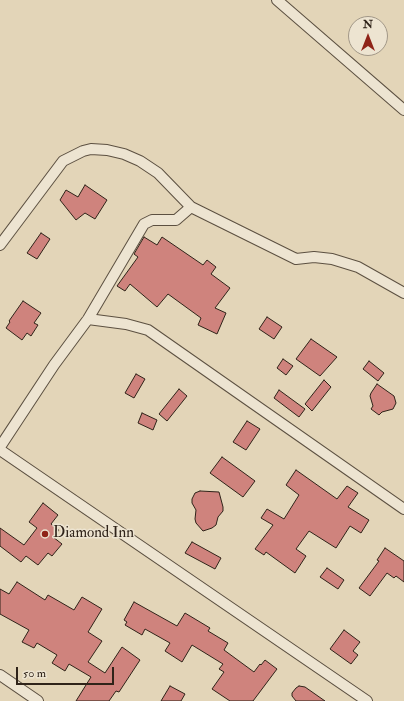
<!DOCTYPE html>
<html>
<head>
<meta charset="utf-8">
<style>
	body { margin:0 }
	#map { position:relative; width:404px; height:701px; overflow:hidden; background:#e3d5b8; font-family:"IM FELL Double Pica",serif }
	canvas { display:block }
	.north { position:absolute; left:348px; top:16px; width:40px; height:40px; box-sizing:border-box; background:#ede4d1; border:1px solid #a19787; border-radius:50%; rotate:0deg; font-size:11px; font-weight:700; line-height:16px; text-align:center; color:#2f2319 }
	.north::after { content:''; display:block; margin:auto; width:14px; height:18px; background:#8f2418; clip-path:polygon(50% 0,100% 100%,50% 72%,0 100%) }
	.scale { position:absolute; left:16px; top:667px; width:98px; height:18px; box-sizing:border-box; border:2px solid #2f2319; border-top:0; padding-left:5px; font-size:12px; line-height:14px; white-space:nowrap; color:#2f2319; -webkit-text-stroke:3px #ede4d1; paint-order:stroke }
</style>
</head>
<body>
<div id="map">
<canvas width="404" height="701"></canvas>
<div class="north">N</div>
<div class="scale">50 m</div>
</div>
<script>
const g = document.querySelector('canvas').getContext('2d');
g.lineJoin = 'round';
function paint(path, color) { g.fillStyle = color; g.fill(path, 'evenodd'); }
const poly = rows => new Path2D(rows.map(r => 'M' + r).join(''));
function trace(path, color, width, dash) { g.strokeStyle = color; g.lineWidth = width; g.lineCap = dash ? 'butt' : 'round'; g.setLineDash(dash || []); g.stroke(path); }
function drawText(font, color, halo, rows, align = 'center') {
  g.font = font + ' "IM FELL Double Pica",serif'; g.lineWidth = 3; g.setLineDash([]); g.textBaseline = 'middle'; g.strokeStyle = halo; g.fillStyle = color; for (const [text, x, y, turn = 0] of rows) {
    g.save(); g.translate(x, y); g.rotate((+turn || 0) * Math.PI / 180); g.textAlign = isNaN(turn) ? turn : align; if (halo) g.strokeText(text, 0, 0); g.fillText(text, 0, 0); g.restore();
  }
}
const building = poly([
	[85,185,107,200,95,219,85,213,76,220,60,200,66,190,78,197,85,185],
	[41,233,50,239,37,259,27,253,41,233],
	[144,237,157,245,162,237,203,265,207,260,216,267,211,274,230,288,215,308,226,313,217,334,198,325,201,318,168,294,157,307,130,284,125,291,117,286,138,257,134,254,144,237],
	[23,301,41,313,34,323,38,325,31,336,27,333,22,340,6,328,10,322,9,321,23,301],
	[267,317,282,327,274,339,259,329,267,317],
	[311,339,337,357,320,376,296,359,311,339],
	[283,359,293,366,286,375,277,368,283,359],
	[369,361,384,373,378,381,363,369,369,361],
	[136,374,145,379,134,398,125,393,136,374],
	[324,380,331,387,312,411,305,404,324,380],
	[377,384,394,396,396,403,393,409,382,412,379,415,371,409,373,406,370,396,371,393,377,384],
	[179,389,187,396,167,421,159,414,179,389],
	[279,390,305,409,299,417,274,398,279,390],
	[142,413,157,420,153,430,138,423,142,413],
	[247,421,260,429,246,450,233,442,247,421],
	[222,457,255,481,243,497,210,473,222,457],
	[296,470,337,499,347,486,358,493,348,507,369,520,361,533,350,526,336,548,309,531,296,549,306,556,295,573,266,552,264,555,255,549,273,525,261,518,267,509,284,519,299,495,286,485,296,470],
	[200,491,219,492,223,507,223,511,218,517,216,525,212,528,203,531,196,523,195,519,196,510,192,503,192,499,195,493,200,491],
	[43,503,58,515,51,524,59,530,53,537,62,544,52,556,48,553,38,565,26,556,21,562,0,546,0,528,24,545,37,528,29,522,43,503],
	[192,542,221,558,215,569,185,553,192,542],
	[385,548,404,561,404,582,396,576,394,578,387,573,370,596,359,588,379,561,377,560,385,548],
	[327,568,344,580,338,589,320,577,327,568],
	[17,582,45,600,48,595,74,610,82,597,102,609,88,632,102,641,88,662,105,673,122,647,140,660,119,692,116,691,109,701,76,701,91,677,69,664,65,671,52,663,57,655,37,643,34,648,22,642,29,630,0,614,0,589,9,594,17,582],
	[134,602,177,626,185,613,210,628,208,631,228,643,224,650,254,672,260,664,261,665,265,660,277,669,253,701,230,701,212,689,224,672,219,669,223,664,192,645,182,662,165,651,170,643,145,629,142,635,125,625,127,622,124,620,134,602],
	[344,630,360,642,353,651,358,655,351,664,330,649,344,630],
	[170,686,185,694,181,701,161,701,170,686],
	[299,686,305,687,325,701,296,701,292,696,292,693,296,688,299,686]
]);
paint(building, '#cf837d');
trace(building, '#2f2319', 1);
const street = poly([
	[277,0,404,110],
	[0,245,63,161,83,151,91,149,107,150,124,154,140,161,158,173,191,207,296,259,314,257,332,259,358,267,404,293],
	[88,319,126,324,148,330,404,509],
	[0,447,54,365,88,319,144,224,152,220,176,220,191,207],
	[0,450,367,701],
	[0,675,38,701]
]);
trace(street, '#5c5041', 12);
trace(street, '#ede4d1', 10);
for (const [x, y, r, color] of [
	[45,534,4,"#8f2418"]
]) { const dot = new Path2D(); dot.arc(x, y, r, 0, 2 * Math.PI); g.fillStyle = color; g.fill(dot); trace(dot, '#ede4d1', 1.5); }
drawText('15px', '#2f2319', '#ede4d1', [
	["Diamond Inn",53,534]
], 'left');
</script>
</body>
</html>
